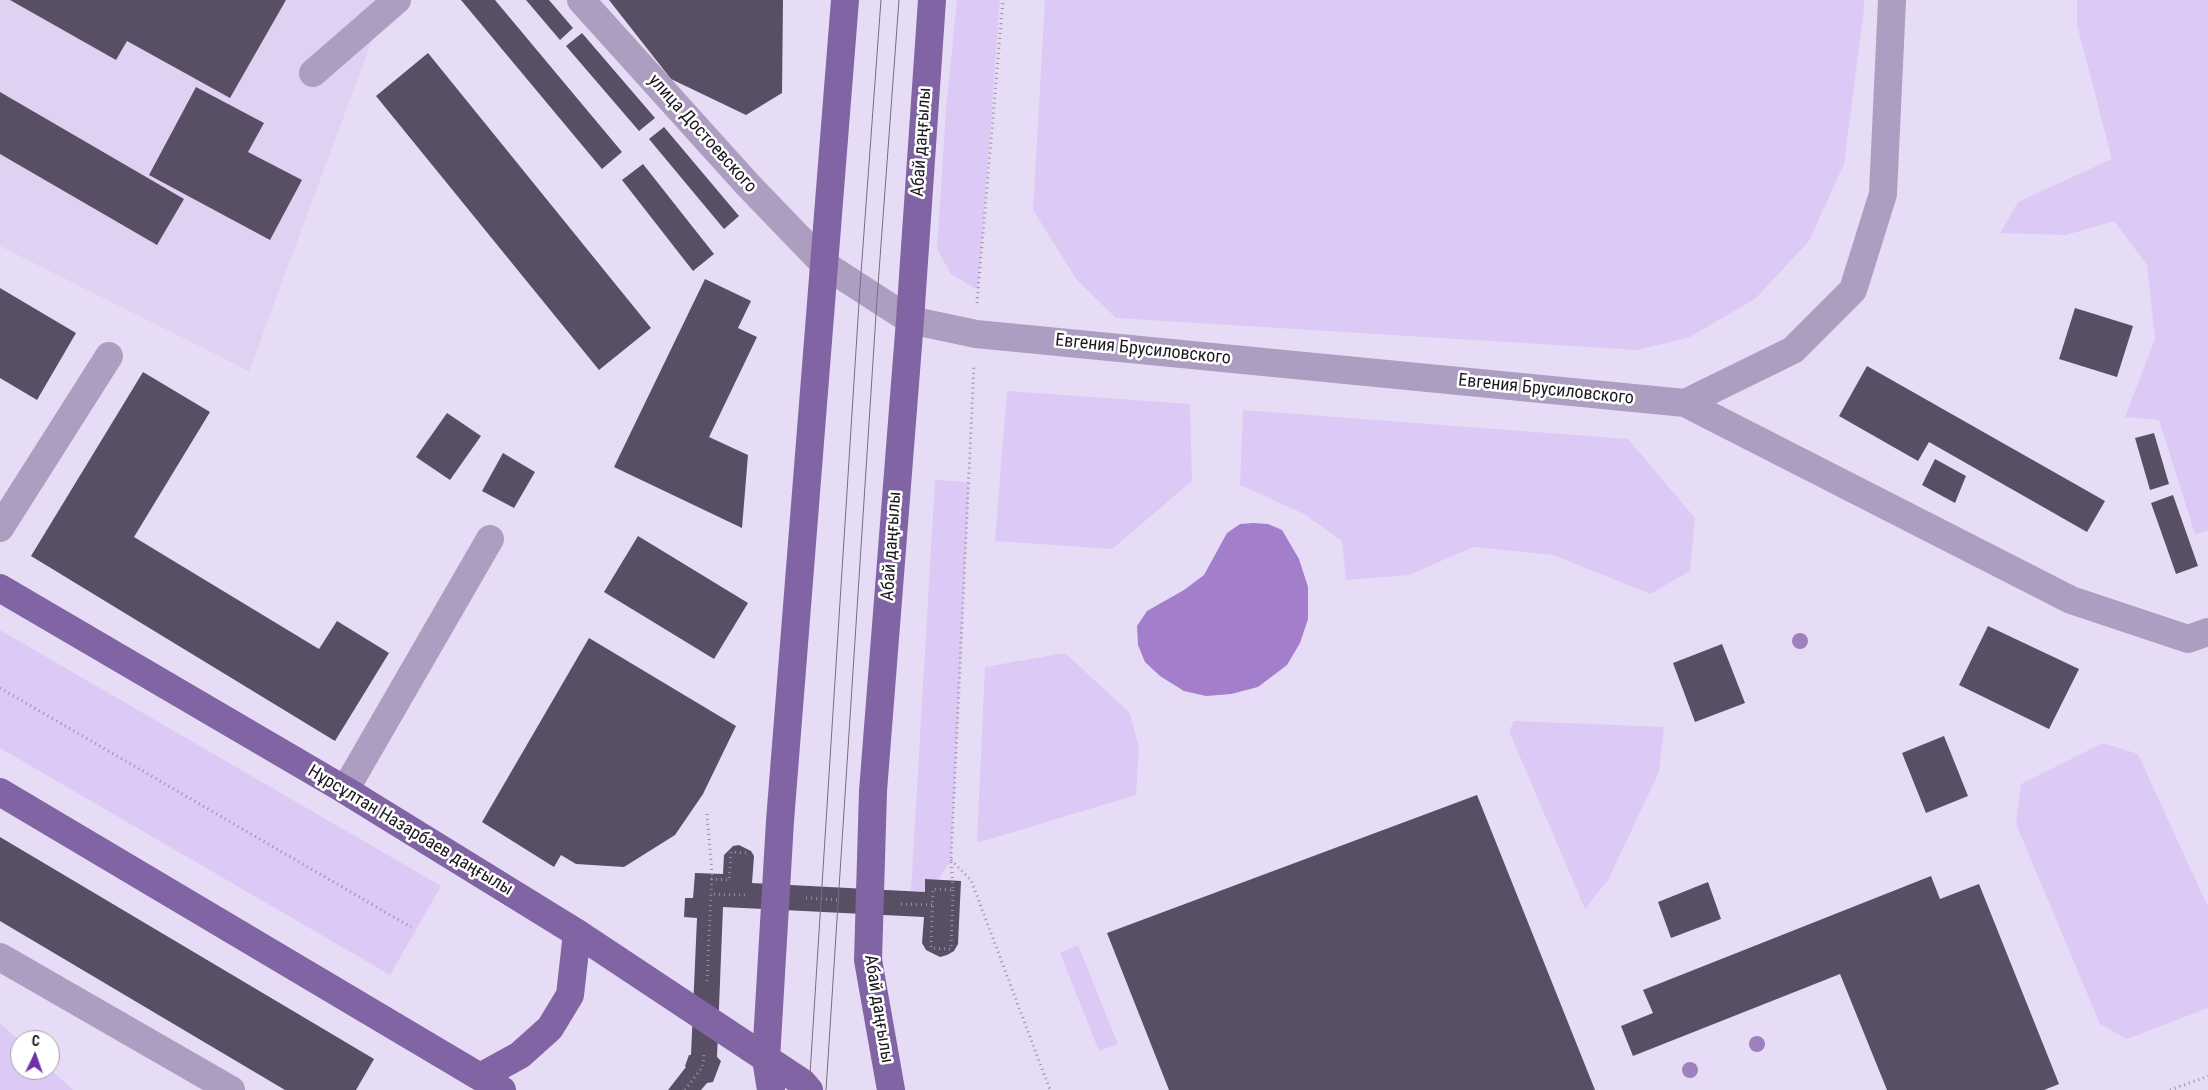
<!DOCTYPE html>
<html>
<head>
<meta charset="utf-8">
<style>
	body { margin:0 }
	#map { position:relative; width:2208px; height:1090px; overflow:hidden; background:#e7dcf5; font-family:"Roboto Condensed",sans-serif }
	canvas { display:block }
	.north { position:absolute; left:10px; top:1030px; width:50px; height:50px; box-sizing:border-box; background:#fff; border:1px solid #a4a3a6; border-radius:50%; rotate:3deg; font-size:14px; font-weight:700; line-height:20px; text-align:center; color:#1c1821 }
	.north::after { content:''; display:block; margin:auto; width:18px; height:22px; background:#7031a6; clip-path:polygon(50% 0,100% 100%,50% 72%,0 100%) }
</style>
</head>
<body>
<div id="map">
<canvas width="2208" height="1090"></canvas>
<div class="north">С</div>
</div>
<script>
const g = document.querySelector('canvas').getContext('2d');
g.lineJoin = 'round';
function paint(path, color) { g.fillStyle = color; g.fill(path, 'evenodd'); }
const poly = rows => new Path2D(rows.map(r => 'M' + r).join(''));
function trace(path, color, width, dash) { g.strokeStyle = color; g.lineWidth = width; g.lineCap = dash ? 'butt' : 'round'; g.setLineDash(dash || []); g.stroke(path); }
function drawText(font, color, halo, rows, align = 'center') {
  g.font = font + ' "Roboto Condensed",sans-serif'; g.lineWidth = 5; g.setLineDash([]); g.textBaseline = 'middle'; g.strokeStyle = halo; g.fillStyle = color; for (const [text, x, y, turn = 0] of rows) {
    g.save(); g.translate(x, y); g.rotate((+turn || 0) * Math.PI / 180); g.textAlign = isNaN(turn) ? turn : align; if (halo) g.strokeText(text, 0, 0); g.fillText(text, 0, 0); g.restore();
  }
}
paint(poly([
	[0,0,387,0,249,371,0,246]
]), '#dfd1f1');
paint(poly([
	[957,0,1000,0,978,290,951,274,937,249,946,110],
	[1045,0,1864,0,1864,9,1844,164,1809,241,1756,298,1690,337,1637,350,1116,318,1077,280,1033,210],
	[2077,0,2208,0,2208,531,2195,534,2159,420,2125,417,2155,339,2147,265,2114,221,2066,235,2000,233,2018,202,2112,159,2077,25],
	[1007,391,1190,404,1192,481,1112,549,995,541],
	[1243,410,1628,439,1695,518,1690,571,1650,594,1553,555,1473,547,1409,575,1346,580,1342,541,1304,514,1240,485],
	[935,480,969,482,951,860,938,880,925,879,925,892,911,891],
	[0,630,441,886,390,975,0,748],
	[1065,653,1130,713,1139,748,1136,795,977,843,985,667],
	[1514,721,1664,727,1659,772,1608,880,1585,909,1509,731],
	[2103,743,2138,754,2208,907,2208,1008,2127,1039,2100,1024,2016,824,2021,784],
	[1078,945,1118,1044,1099,1051,1060,953],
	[0,1023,20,1041,20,1070,50,1069,73,1090,0,1090]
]), '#dcc9f5');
paint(poly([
	[1253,523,1268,524,1282,530,1299,559,1308,587,1308,619,1300,643,1287,665,1258,687,1231,694,1206,696,1184,691,1160,676,1145,662,1138,645,1137,626,1147,611,1184,590,1204,575,1227,533,1240,524]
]), '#a27ecb');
paint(poly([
	[10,0,286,0,230,98,127,41,116,60],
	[461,0,495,0,622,152,602,169],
	[526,0,549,0,573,28,560,40],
	[609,0,783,0,782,93,746,115,671,79],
	[582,33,655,118,639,131,566,46],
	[428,53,651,328,599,370,376,96],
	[196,87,264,123,248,152,302,180,270,240,149,175],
	[0,92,184,199,157,245,0,154],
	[664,127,739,216,724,229,649,139],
	[643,164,714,254,693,271,622,180],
	[705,279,751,301,738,328,757,337,709,437,748,455,742,528,614,467],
	[0,288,76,333,37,400,0,378],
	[2075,308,2133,326,2117,377,2059,359],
	[1867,366,2105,501,2087,532,1929,442,1918,461,1839,416],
	[143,372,210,412,134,537,319,649,337,621,389,653,335,741,31,556],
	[447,413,481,436,450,480,416,457],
	[2154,433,2169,484,2150,490,2135,438],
	[503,453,535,472,514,508,482,491],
	[1935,459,1966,476,1955,503,1922,485],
	[2173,495,2198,566,2176,574,2151,503],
	[638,536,748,603,714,659,604,592],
	[1988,626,2079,669,2049,729,1959,685],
	[589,638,736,726,703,794,675,835,624,867,576,864,561,855,554,867,482,822],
	[1722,644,1745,703,1695,722,1673,663],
	[1944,736,1968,796,1926,813,1902,753],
	[1477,795,1595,1090,1169,1090,1107,933],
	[0,837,374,1059,356,1090,285,1090,0,921],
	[739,845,751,851,754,856,752,883,925,892,925,879,961,881,958,944,954,951,947,955,940,957,926,950,922,943,924,917,723,907,717,1057,721,1061,713,1082,707,1083,701,1090,668,1090,686,1067,685,1066,689,1055,691,1055,697,918,684,917,685,898,693,898,695,873,723,874,724,855,733,846],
	[1931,876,1940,899,1979,884,2059,1084,2044,1090,1887,1090,1840,974,1633,1056,1621,1026,1653,1013,1643,990],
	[1708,882,1721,919,1671,938,1658,902]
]), '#594f64');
trace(poly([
	[977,303,1003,0],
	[0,688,411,927],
	[707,814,712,874,711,894],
	[951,860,971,880,1050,1090],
	[711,879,729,880,731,852,747,853],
	[953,890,951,949,931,948,933,889,953,890,951,860,974,364],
	[806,898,840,900],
	[901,904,933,905],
	[707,981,711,894,745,895],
	[685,1090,703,1066,704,1054],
	[2170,1090,2208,1076]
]), '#968ea0', 3, [1, 4]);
trace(poly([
	[581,0,748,185,825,265,910,320,976,334,1685,403,1793,350,1853,290,1883,194,1892,0],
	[313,73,397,0],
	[1685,403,2071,600,2188,639,2208,632],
	[0,528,109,356],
	[345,790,490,539],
	[0,957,231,1090]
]), '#ad9ec1', 28);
trace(poly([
	[0,588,345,790,577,933,803,1083,809,1090],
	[0,792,502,1090],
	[480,1077,520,1055,550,1028,570,995,577,933],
	[771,1090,766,1059,780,821,845,0],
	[891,1090,868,960,873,791,910,320,932,0]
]), '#8164a3', 28);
trace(poly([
	[809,1090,860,287,881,0],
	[826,1090,877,299,899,0]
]), '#766f7f', 1);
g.fillStyle = '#9f80bd';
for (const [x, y] of [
	[1800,641],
	[1757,1044],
	[1690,1070]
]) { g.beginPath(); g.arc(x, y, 8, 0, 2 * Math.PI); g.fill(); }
drawText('18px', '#1c1821', '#fff', [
	["улица Достоевского",702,134,48],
	["Абай даңғылы",922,142,-86],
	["Евгения Брусиловского",1143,350,6],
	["Евгения Брусиловского",1546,390,6],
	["Абай даңғылы",892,546,-86],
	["Нұрсұлтан Назарбаев даңғылы",410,831,31],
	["Абай даңғылы",878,1009,81]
]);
</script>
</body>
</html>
